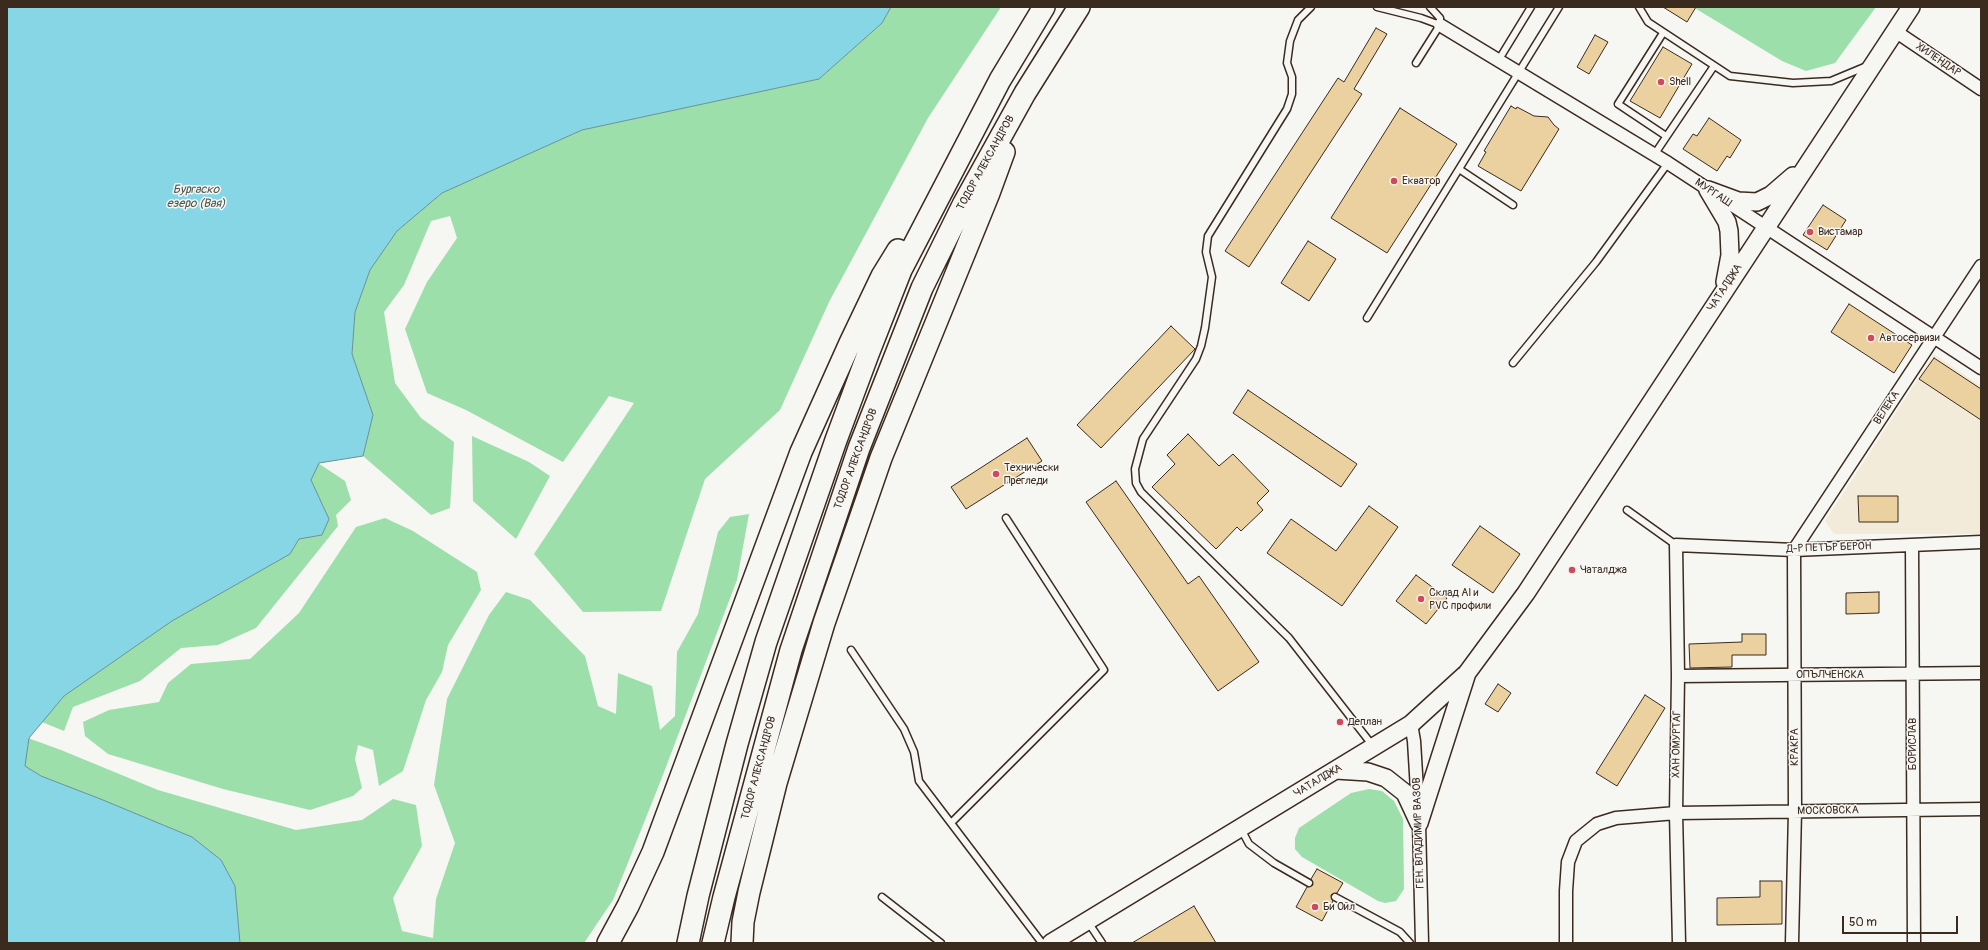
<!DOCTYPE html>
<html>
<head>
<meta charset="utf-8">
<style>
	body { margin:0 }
	#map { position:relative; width:1988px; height:950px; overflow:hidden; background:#f6f6f2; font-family:Pangolin,sans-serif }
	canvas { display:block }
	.frame { position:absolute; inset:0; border:8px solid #3b2a1e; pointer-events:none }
	.scale { position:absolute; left:1842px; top:916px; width:116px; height:18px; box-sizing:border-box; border:2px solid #3b2a1e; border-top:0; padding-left:5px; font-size:12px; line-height:14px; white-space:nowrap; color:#3b2a1e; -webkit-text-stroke:3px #f6f6f2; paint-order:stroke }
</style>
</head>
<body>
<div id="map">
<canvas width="1988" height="950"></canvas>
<div class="frame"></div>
<div class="scale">50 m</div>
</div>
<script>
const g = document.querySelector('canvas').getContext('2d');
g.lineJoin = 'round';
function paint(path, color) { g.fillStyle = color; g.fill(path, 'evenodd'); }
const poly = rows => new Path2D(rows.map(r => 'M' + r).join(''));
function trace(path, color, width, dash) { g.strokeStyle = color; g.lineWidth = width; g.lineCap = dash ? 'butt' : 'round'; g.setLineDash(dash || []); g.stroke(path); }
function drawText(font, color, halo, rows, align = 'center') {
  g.font = font + ' Pangolin,sans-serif'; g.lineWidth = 3; g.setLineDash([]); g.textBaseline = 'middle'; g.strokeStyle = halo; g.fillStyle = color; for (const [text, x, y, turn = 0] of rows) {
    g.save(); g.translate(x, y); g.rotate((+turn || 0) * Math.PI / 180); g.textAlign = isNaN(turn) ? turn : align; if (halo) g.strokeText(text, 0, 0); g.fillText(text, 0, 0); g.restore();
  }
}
paint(poly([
	[1934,354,1981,386,1981,534,1834,534,1825,521]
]), '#f3ebd9');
paint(poly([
	[891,7,1001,7,928,118,829,302,780,410,705,479,661,611,583,612,534,554,634,403,609,396,563,462,466,410,427,393,405,329,427,282,457,238,450,216,431,221,404,285,384,312,395,383,421,418,454,442,450,508,431,515,363,456,373,415,352,354,355,312,370,270,397,231,442,193,582,130,819,79,882,23],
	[1693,7,1876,7,1835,63,1806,71,1782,61],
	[472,436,529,462,550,476,516,539,473,501],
	[318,463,345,481,351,500,336,515,338,526,256,628,218,645,181,648,140,681,73,707,64,731,42,722,64,696,172,621,290,554,299,539,322,535,329,519,311,480],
	[749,514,737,580,661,780,613,900,584,943,240,943,235,886,221,860,192,837,103,800,41,776,25,766,28,738,61,750,158,790,296,830,362,820,393,799,416,805,422,846,393,898,402,931,433,938,436,899,455,843,434,785,447,699,489,615,506,592,530,600,585,656,598,706,616,714,618,673,652,686,660,730,675,716,677,652,698,614,718,532,730,517],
	[385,518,413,531,477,572,481,590,448,645,442,672,426,700,403,771,379,786,373,750,358,745,355,759,362,788,353,796,310,810,223,789,108,754,85,736,83,722,109,710,159,702,168,683,191,664,250,659,299,613,356,527],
	[1369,789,1382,791,1394,801,1403,819,1404,889,1396,901,1385,903,1378,901,1302,857,1295,849,1295,838,1299,828,1351,793]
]), '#9cdfaa');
const water = poly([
	[7,7,891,7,882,23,819,79,582,130,442,193,397,231,370,270,355,312,352,354,373,415,363,456,319,463,311,480,329,519,322,535,299,539,290,554,172,621,64,696,29,738,25,766,41,776,103,800,192,837,221,860,235,886,240,943,7,943,7,7]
]);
paint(water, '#87d6e5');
trace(water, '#699195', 1);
const building = poly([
	[1663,7,1696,7,1687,22,1663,7],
	[1376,28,1387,34,1354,89,1362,94,1249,267,1225,251,1338,78,1344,82,1376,28],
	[1595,35,1608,42,1589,74,1577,67,1595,35],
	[1663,47,1692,64,1660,118,1630,101,1663,47],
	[1511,106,1516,109,1517,107,1534,116,1548,117,1554,125,1559,129,1521,191,1478,166,1486,152,1484,151,1511,106],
	[1400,108,1457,144,1387,253,1331,218,1400,108],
	[1709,118,1741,140,1730,158,1727,156,1717,171,1683,149,1693,134,1697,136,1709,118],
	[1823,205,1846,220,1827,250,1803,235,1823,205],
	[1308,241,1336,259,1309,301,1281,283,1308,241],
	[1849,304,1912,345,1894,373,1831,332,1849,304],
	[1171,326,1195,349,1101,448,1077,425,1171,326],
	[1934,358,1981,389,1981,420,1919,379,1934,358],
	[1248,390,1357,464,1341,487,1233,413,1248,390],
	[1188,434,1219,466,1233,454,1269,491,1257,503,1263,510,1241,531,1237,527,1216,549,1152,487,1175,464,1167,455,1188,434],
	[1027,438,1042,461,966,509,951,487,1027,438],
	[1116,481,1188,584,1199,576,1259,662,1218,691,1086,502,1116,481],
	[1858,496,1898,496,1898,522,1859,522,1858,496],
	[1369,506,1398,527,1342,606,1267,553,1291,519,1336,551,1369,506],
	[1480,526,1520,554,1493,593,1452,565,1480,526],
	[1416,575,1447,598,1426,624,1396,601,1416,575],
	[1879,592,1879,613,1846,614,1846,593,1879,592],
	[1742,634,1766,634,1766,655,1732,655,1732,667,1690,668,1689,644,1742,642,1742,634],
	[1498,684,1511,693,1498,712,1485,704,1498,684],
	[1645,695,1665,708,1617,786,1596,773,1645,695],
	[1317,869,1343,883,1337,893,1331,895,1333,901,1322,921,1296,907,1307,887,1313,885,1311,879,1317,869],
	[1760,881,1782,881,1782,924,1717,925,1717,898,1760,897,1760,881],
	[1194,906,1216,943,1132,943,1194,906]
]);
paint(building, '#ebd1a0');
trace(building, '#3b2a1e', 1);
const service = poly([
	[1311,7,1298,20,1290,41,1287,63,1292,77,1292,94,1287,109,1208,236,1206,252,1212,277,1205,328,1201,346,1196,359,1143,439,1135,469,1136,483,1141,492,1289,638,1373,746],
	[1377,7,1421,18,1440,25],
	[1639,7,1648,22,1730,76,1793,83,1831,81,1867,66],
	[1663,33,1618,104,1666,136],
	[1498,61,1531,7],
	[1416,63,1440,25,1440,18,1430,7],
	[1654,155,1714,66],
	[1459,169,1513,205],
	[1367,318,1559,7],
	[1513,363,1596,262,1668,163],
	[1627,510,1676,545],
	[851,650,904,729,914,752,919,781,1042,943],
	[951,823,1104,670,1006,518],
	[1241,829,1249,844,1274,863,1309,883],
	[882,897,941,943],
	[1335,897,1400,932,1410,943],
	[1088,922,1102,943]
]);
const minor = poly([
	[1440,25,1668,163,1981,368],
	[1895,31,1981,89],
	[1912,545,1914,943],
	[1678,676,1981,673],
	[1411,724,1414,741,1419,823,1422,943],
	[1566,943,1566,891,1568,862,1576,841,1597,824,1616,818,1676,813,1981,809],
	[1679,943,1676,813,1678,676,1676,545,1794,550,1981,542],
	[1792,943,1795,811,1794,550,1981,266]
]);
const secondary = poly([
	[1708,190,1738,201,1757,202,1771,195,1793,176],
	[1708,190,1727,222,1729,231,1730,255,1725,282],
	[1336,770,1368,772,1386,778,1405,793,1419,823],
	[1419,823,1467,673],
	[1051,943,1411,724,1467,673,1526,593,1911,7]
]);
const trunk = poly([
	[608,943,628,906,653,852,801,452,850,343,882,276,898,250],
	[688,943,698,896,737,744,766,642,836,440,868,354,901,270,1000,80,1044,7],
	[713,943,724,897,791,650,859,448,922,288,964,203,1025,93,1079,7],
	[742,943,743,922,749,892,776,783,824,623,881,458,989,193,1004,152]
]);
trace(service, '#3b2a1e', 9);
trace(minor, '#3b2a1e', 15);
trace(secondary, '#3b2a1e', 20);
trace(trunk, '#3b2a1e', 24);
trace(service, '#f6f6f2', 6);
trace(minor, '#f6f6f2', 12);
trace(secondary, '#f6f6f2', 17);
trace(trunk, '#f6f6f2', 21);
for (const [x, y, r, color] of [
	[1661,82,4,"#d1495b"],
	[1394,181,4,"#d1495b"],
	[1810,232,4,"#d1495b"],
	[1871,338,4,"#d1495b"],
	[996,474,4,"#d1495b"],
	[1572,570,4,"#d1495b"],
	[1421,599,4,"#d1495b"],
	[1340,722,4,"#d1495b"],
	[1315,907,4,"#d1495b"]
]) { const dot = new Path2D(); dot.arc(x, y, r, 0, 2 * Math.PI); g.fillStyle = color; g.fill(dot); trace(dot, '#f6f6f2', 1.5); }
drawText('11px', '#3b2a1e', '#f6f6f2', [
	["ХИЛЕНДАР",1938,60,34],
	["ТОДОР АЛЕКСАНДРОВ",986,163,-61],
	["МУРГАШ",1713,193,34],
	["ЧАТАЛДЖА",1725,288,-57],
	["ВЕЛЕКА",1887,408,-57],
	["ТОДОР АЛЕКСАНДРОВ",856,459,-70],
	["Д-Р ПЕТЪР БЕРОН",1829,548,-2],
	["ОПЪЛЧЕНСКА",1830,675],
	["ХАН ОМУРТАГ",1677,744,-89],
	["БОРИСЛАВ",1913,744,-90],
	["КРАКРА",1795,747,-90],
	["ТОДОР АЛЕКСАНДРОВ",759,768,-75],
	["ЧАТАЛДЖА",1318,781,-31],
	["МОСКОВСКА",1828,811,-1],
	["ГЕН. ВЛАДИМИР ВАЗОВ",1419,833,-92]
]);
drawText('11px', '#3b2a1e', '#f6f6f2', [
	["Shell",1669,82],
	["Екватор",1402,181],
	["Вистамар",1818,232],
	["Автосервизи",1879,338],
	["Технически",1004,468],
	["Прегледи",1004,481],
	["Чаталджа",1580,570],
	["Склад Al и",1429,593],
	["PVC профили",1429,606],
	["Деплан",1348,722],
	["Би Ойл",1323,907]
], 'left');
drawText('italic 12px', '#4e5550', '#f6f6f2', [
	["Бургаско",196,190],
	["езеро (Вая)",196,204]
]);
</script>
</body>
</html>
